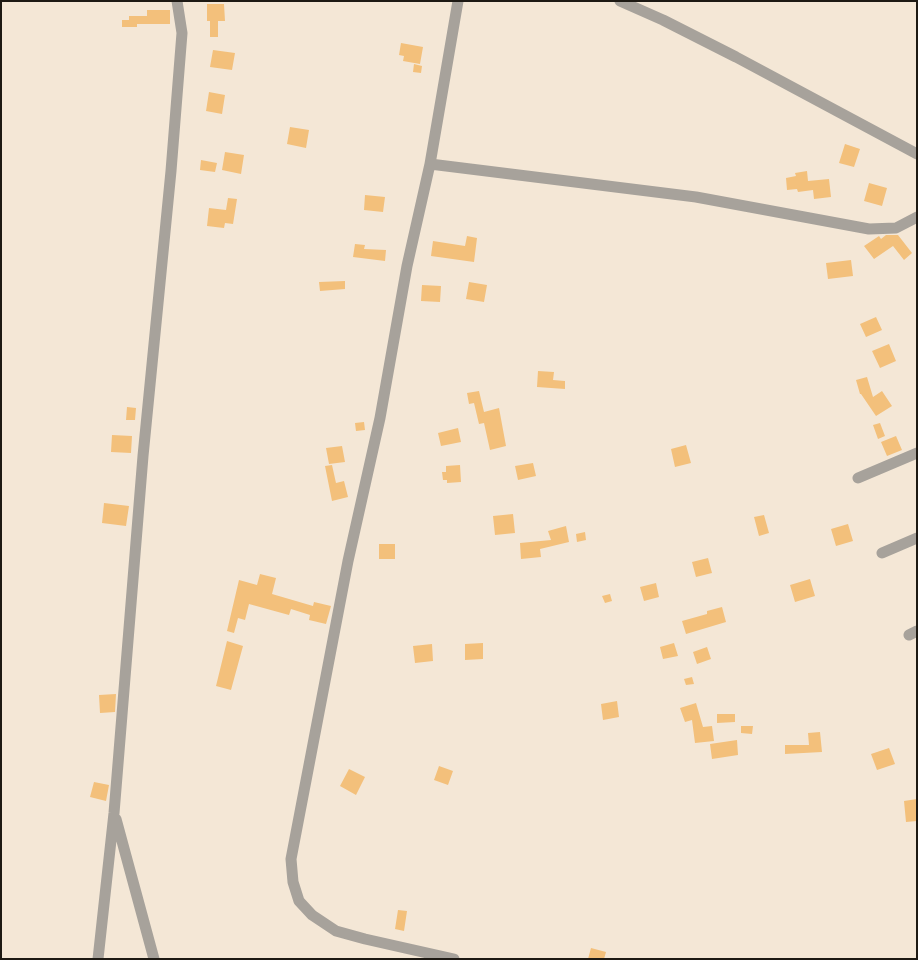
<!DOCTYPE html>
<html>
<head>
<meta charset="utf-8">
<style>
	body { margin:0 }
	#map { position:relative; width:918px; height:960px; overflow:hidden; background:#f4e7d6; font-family:Quicksand,sans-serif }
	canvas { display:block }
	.frame { position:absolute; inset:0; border:2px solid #1d1913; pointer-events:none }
</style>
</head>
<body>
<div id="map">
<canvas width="918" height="960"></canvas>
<div class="frame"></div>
</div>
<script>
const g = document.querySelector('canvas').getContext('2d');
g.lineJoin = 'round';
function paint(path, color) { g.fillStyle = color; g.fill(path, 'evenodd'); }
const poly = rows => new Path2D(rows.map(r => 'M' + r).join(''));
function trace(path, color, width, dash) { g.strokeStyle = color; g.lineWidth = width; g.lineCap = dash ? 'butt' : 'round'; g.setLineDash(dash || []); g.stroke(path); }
paint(poly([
	[207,4,224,4,225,21,218,21,218,37,210,37,210,21,207,21],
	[147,10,170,10,170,24,137,24,137,27,122,27,122,20,129,20,129,16,147,16],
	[401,43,423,47,420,64,403,61,404,56,399,55],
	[213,50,235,53,232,70,210,67],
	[414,64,422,66,421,73,413,72],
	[209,92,225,95,222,114,206,111],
	[290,127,309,130,306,148,287,144],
	[845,144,860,149,854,167,839,163],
	[225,152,244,155,241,174,222,170],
	[201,160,217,163,215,172,200,170],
	[807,171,808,181,829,179,831,197,814,199,813,190,798,192,797,189,787,190,786,178,796,176,795,173],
	[869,183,887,188,882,206,864,201],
	[365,195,385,197,383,212,364,210],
	[228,198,237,199,233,224,225,223,224,228,207,226,209,208,226,210],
	[886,235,898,235,912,253,904,260,893,246,874,259,864,246,879,236,881,239],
	[467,236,477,238,474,262,431,256,433,241,465,246],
	[355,244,365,245,364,249,386,250,385,261,353,257],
	[851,260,853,276,828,279,826,263],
	[345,281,345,289,320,291,319,282],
	[469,282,487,285,484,302,466,299],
	[422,285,441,286,440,302,421,301],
	[876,317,882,330,866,337,860,324],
	[889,344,896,361,880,368,872,351],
	[538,371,554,372,553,380,565,381,565,389,537,387],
	[867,377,873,397,882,391,892,406,876,416,861,394,860,394,856,380],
	[479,391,484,412,499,408,506,446,490,450,484,423,479,424,474,403,469,404,467,393],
	[127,407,136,408,135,420,126,420],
	[364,422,365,430,356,431,355,423],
	[880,423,885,436,878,439,873,425],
	[458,428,461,442,441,446,438,433],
	[112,435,132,436,131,453,111,452],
	[896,436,902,450,887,456,881,442],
	[686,445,691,463,675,467,671,449],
	[342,446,345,462,329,464,326,448],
	[533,463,536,476,518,480,515,466],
	[332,465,336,483,344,481,348,497,332,501,325,466],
	[460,465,461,482,447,483,447,480,443,480,442,472,446,472,446,466],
	[104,503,129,506,126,526,102,523],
	[513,514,515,533,495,535,493,516],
	[764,515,769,533,759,536,754,517],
	[848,524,853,541,836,546,831,529],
	[566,526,569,542,540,549,541,557,521,559,520,543,551,540,548,531],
	[585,532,586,540,577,542,576,534],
	[379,544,395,544,395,559,379,559],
	[708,558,712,573,696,577,692,562],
	[260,574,276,578,272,594,313,606,314,602,331,606,326,624,309,620,310,615,291,609,289,615,249,604,245,620,238,618,234,633,227,631,239,580,257,585],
	[810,579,815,596,795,602,790,585],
	[656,583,659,597,644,601,640,587],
	[610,594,612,601,605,603,602,596],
	[722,607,726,622,686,634,682,621,707,614,707,611],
	[227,641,243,646,231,690,216,686],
	[483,643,483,659,465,660,465,644],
	[674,643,678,656,663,659,660,647],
	[432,644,433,661,415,663,413,646],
	[707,647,711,659,697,664,693,652],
	[692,677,694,684,686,685,684,679],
	[116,694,115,712,100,713,99,695],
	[617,701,619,717,603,720,601,704],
	[696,703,703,727,712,726,714,741,695,743,692,720,685,722,680,708],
	[717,714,735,714,735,722,717,723],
	[741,726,753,726,752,734,741,733],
	[820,732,822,752,785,754,785,745,809,745,808,733],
	[737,740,738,755,712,759,710,744],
	[889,748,895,764,877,770,871,754],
	[439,766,453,771,448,785,434,780],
	[349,769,365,777,356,795,340,786],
	[94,782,109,785,106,801,90,797],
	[917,799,917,821,906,822,904,801],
	[398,910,407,911,404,931,395,929],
	[591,948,606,952,604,959,588,959]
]), '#f3c07b');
trace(poly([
	[620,1,663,20,736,57,917,154],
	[430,164,696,197,869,229,896,228,917,217],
	[858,478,917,453],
	[882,553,917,538],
	[909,635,917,631],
	[116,819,154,959],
	[98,959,114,813,143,456,171,171,182,33,177,1],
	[454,959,365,939,336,931,312,915,299,901,293,882,291,859,348,561,380,418,407,266,430,164,458,1]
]), '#a7a29b', 11);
</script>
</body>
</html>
